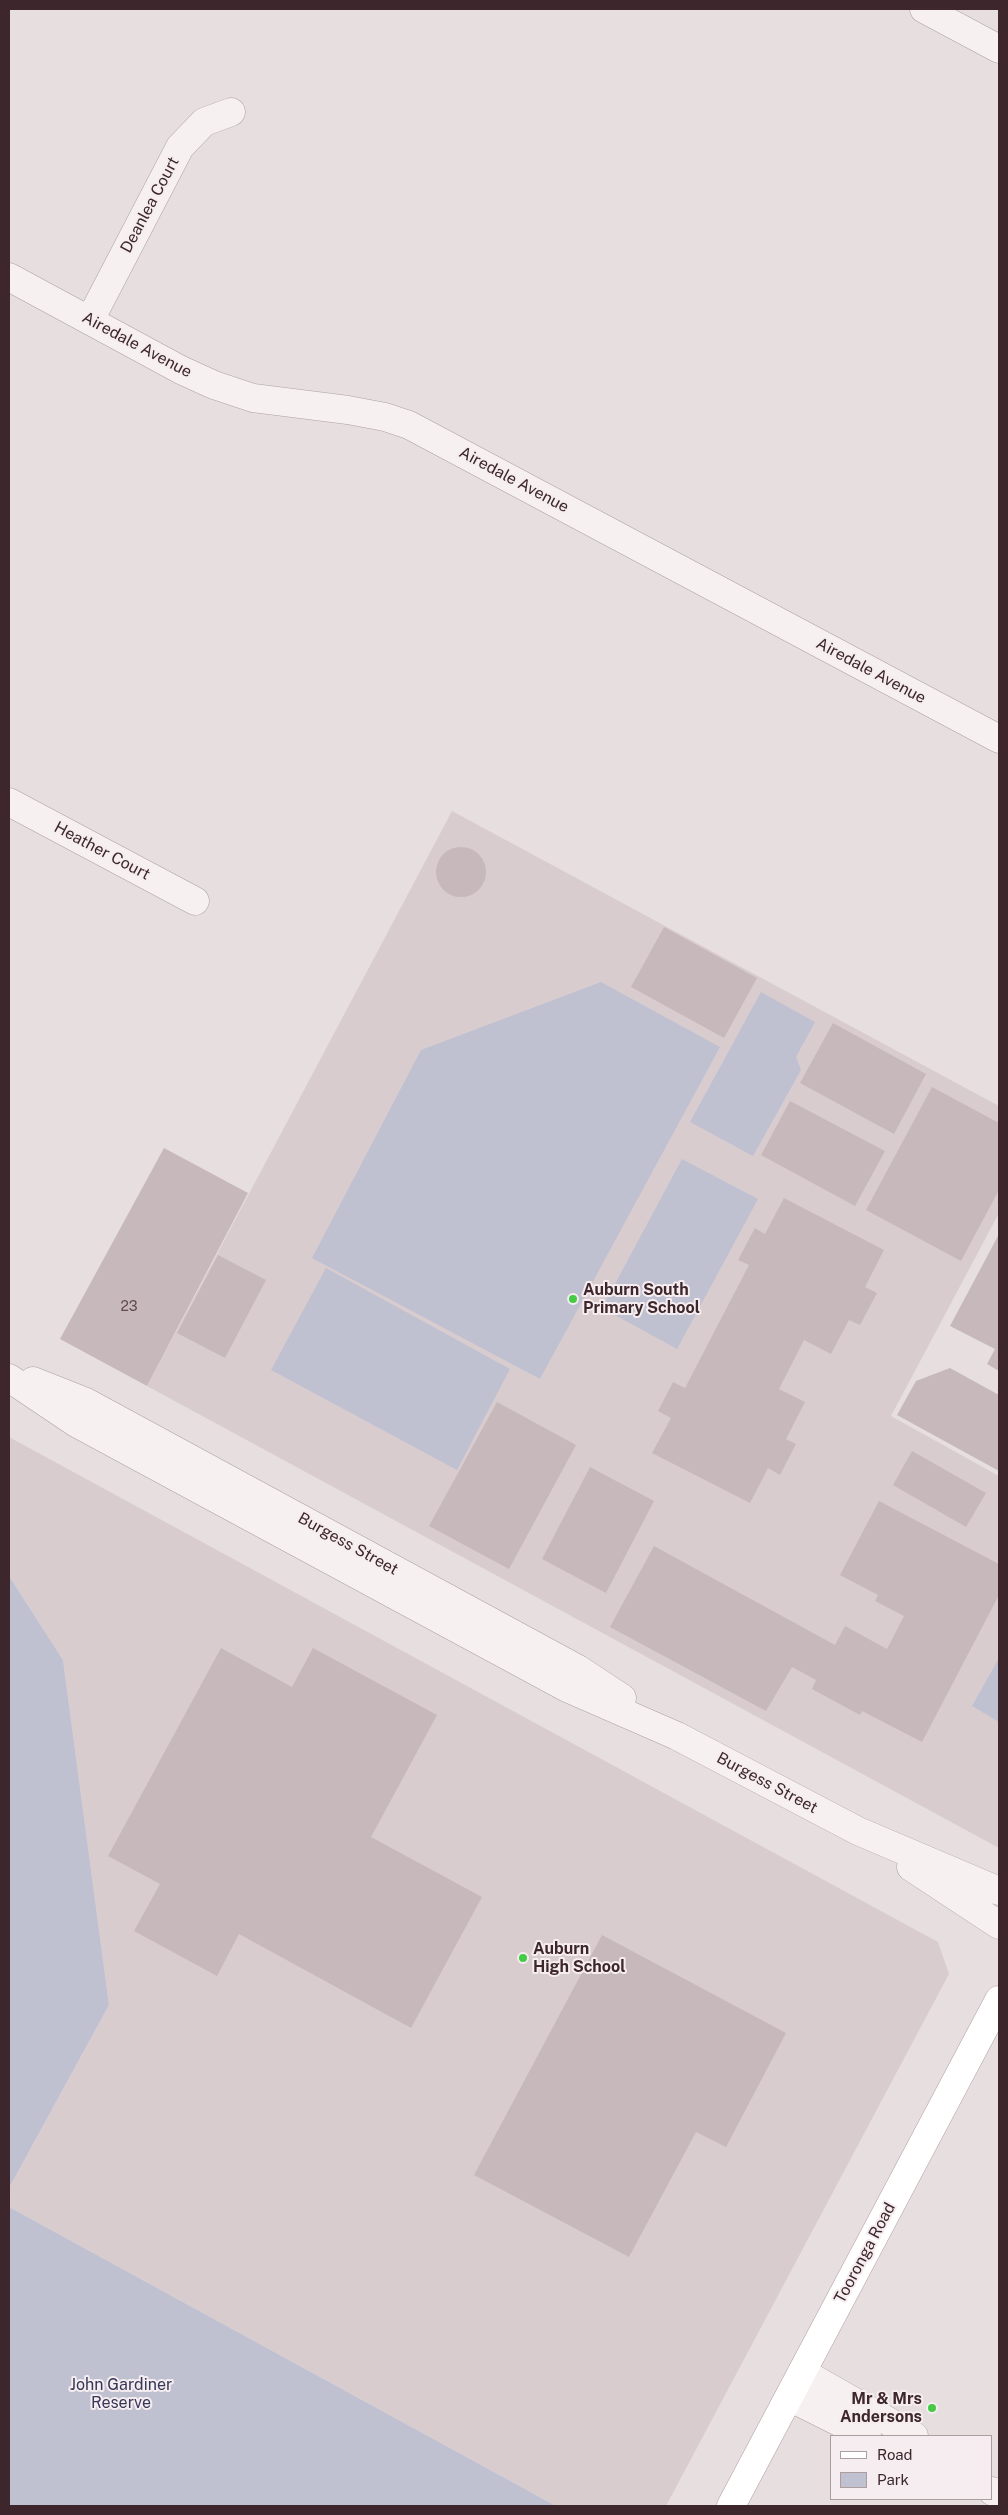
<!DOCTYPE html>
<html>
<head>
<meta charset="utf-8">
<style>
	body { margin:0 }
	#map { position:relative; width:1008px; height:2515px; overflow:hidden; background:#e7dee0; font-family:"Public Sans",sans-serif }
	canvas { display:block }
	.frame { position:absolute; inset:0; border:10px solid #3d272c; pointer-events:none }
	.legend { position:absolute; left:830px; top:2435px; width:162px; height:65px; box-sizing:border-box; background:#f5edef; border:1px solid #ab9ea1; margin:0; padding:6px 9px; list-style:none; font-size:15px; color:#3d272c }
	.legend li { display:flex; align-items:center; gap:10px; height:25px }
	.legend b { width:25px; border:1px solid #ab9ea1 }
</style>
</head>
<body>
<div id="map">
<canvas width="1008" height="2515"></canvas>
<div class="frame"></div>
<ul class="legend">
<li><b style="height:6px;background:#fff"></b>Road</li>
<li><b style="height:14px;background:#bfc1d1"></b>Park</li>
</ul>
</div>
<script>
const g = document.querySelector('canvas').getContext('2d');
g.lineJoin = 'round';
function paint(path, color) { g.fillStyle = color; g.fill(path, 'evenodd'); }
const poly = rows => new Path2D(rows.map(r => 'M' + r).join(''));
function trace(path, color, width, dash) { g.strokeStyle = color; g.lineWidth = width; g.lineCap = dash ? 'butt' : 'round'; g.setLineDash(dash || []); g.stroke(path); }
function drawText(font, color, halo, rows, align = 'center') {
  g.font = font + ' "Public Sans",sans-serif'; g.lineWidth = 4; g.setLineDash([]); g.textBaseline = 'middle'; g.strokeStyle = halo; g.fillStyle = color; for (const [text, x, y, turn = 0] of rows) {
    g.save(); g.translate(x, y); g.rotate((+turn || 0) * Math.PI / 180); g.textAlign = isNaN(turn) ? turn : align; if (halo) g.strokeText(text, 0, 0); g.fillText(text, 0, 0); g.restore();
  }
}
paint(poly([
	[452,811,999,1106,999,1213,891,1416,999,1476,999,1848,147,1386],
	[9,1437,938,1942,949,1974,666,2506,556,2506,9,2207,9,2188,109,2005,63,1660,9,1576]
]), '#d9cccf');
paint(poly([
	[601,982,720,1047,540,1379,312,1258,421,1050],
	[761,992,815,1022,796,1057,801,1070,753,1156,690,1122],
	[682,1159,758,1199,677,1349,602,1308],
	[326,1268,510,1369,457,1470,271,1370],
	[9,1576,63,1660,109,2005,9,2188],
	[999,1658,999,1722,972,1706],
	[9,2207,556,2506,9,2506]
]), '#bfc1d1');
paint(poly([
	'436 872a25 25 0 1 1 50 0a25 25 0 1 1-50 0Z',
	[664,927,757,978,724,1038,631,987],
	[833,1023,926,1074,894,1134,800,1083],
	[932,1087,999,1123,999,1190,961,1261,866,1210],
	[790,1101,885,1151,855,1206,761,1155],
	[164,1148,248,1193,147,1386,60,1339],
	[784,1198,884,1250,865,1287,877,1293,860,1325,849,1320,831,1354,804,1340,779,1389,805,1402,786,1439,796,1444,780,1475,768,1468,750,1503,652,1453,671,1418,658,1411,673,1382,685,1388,749,1265,738,1260,755,1228,765,1234],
	[999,1234,999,1371,987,1364,995,1349,950,1326],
	[218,1255,266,1280,225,1358,177,1333],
	[950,1368,999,1395,999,1471,897,1415,916,1381],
	[497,1402,576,1445,509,1569,429,1526],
	[912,1451,986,1493,966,1527,893,1485],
	[590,1467,654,1501,606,1593,542,1559],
	[879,1501,999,1564,999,1595,922,1742,862,1711,860,1715,812,1689,816,1680,792,1667,766,1711,610,1627,654,1546,835,1645,845,1626,887,1649,904,1616,875,1601,878,1595,840,1575],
	[221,1648,292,1687,313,1648,437,1715,371,1837,482,1897,411,2028,239,1934,217,1976,134,1931,160,1884,108,1856],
	[602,1935,786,2033,726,2147,696,2132,629,2257,474,2175]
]), '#c7b8bb');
const minor = poly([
	[924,9,999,49],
	[9,277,181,370,214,385,253,398,348,410,385,417,409,425,999,739],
	[90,320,180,147,204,122,231,112],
	[9,802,195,901],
	[9,1378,76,1423,567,1688,677,1736,858,1831,999,1891],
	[33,1381,86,1402,578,1669,622,1698],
	[911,1867,999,1925],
	[802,2372,914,2436],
	[789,2397,867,2436],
	[992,2491,999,2495]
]);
const primary = poly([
	[731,2506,999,2000]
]);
trace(minor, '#ada0a3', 29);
trace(primary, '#b29da2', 29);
trace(minor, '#f6f0f1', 28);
trace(primary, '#fff', 28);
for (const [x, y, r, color] of [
	[573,1299,5,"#44cb45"],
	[523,1958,5,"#44cb45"],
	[932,2408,5,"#44cb45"]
]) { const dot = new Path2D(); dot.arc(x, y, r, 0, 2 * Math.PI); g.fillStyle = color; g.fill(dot); trace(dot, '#f5edef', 2); }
drawText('14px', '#604b50', null, [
	["23",129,1307]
]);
drawText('16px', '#3d272c', '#f5edef', [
	["Deanlea Court",150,205,-62],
	["Airedale Avenue",137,345,28],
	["Airedale Avenue",514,480,28],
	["Airedale Avenue",871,671,28],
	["Heather Court",102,851,28],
	["Burgess Street",348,1544,29],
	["Burgess Street",767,1783,28],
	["Tooronga Road",865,2253,-62]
]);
drawText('bold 16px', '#3d272c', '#f5edef', [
	["Auburn South",583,1290],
	["Primary School",583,1308],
	["Auburn",533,1949],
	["High School",533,1967],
	["Mr & Mrs",922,2399,"right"],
	["Andersons",922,2417,"right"]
], 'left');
drawText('16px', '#353659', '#f5edef', [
	["John Gardiner",121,2385],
	["Reserve",121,2403]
]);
</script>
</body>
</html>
